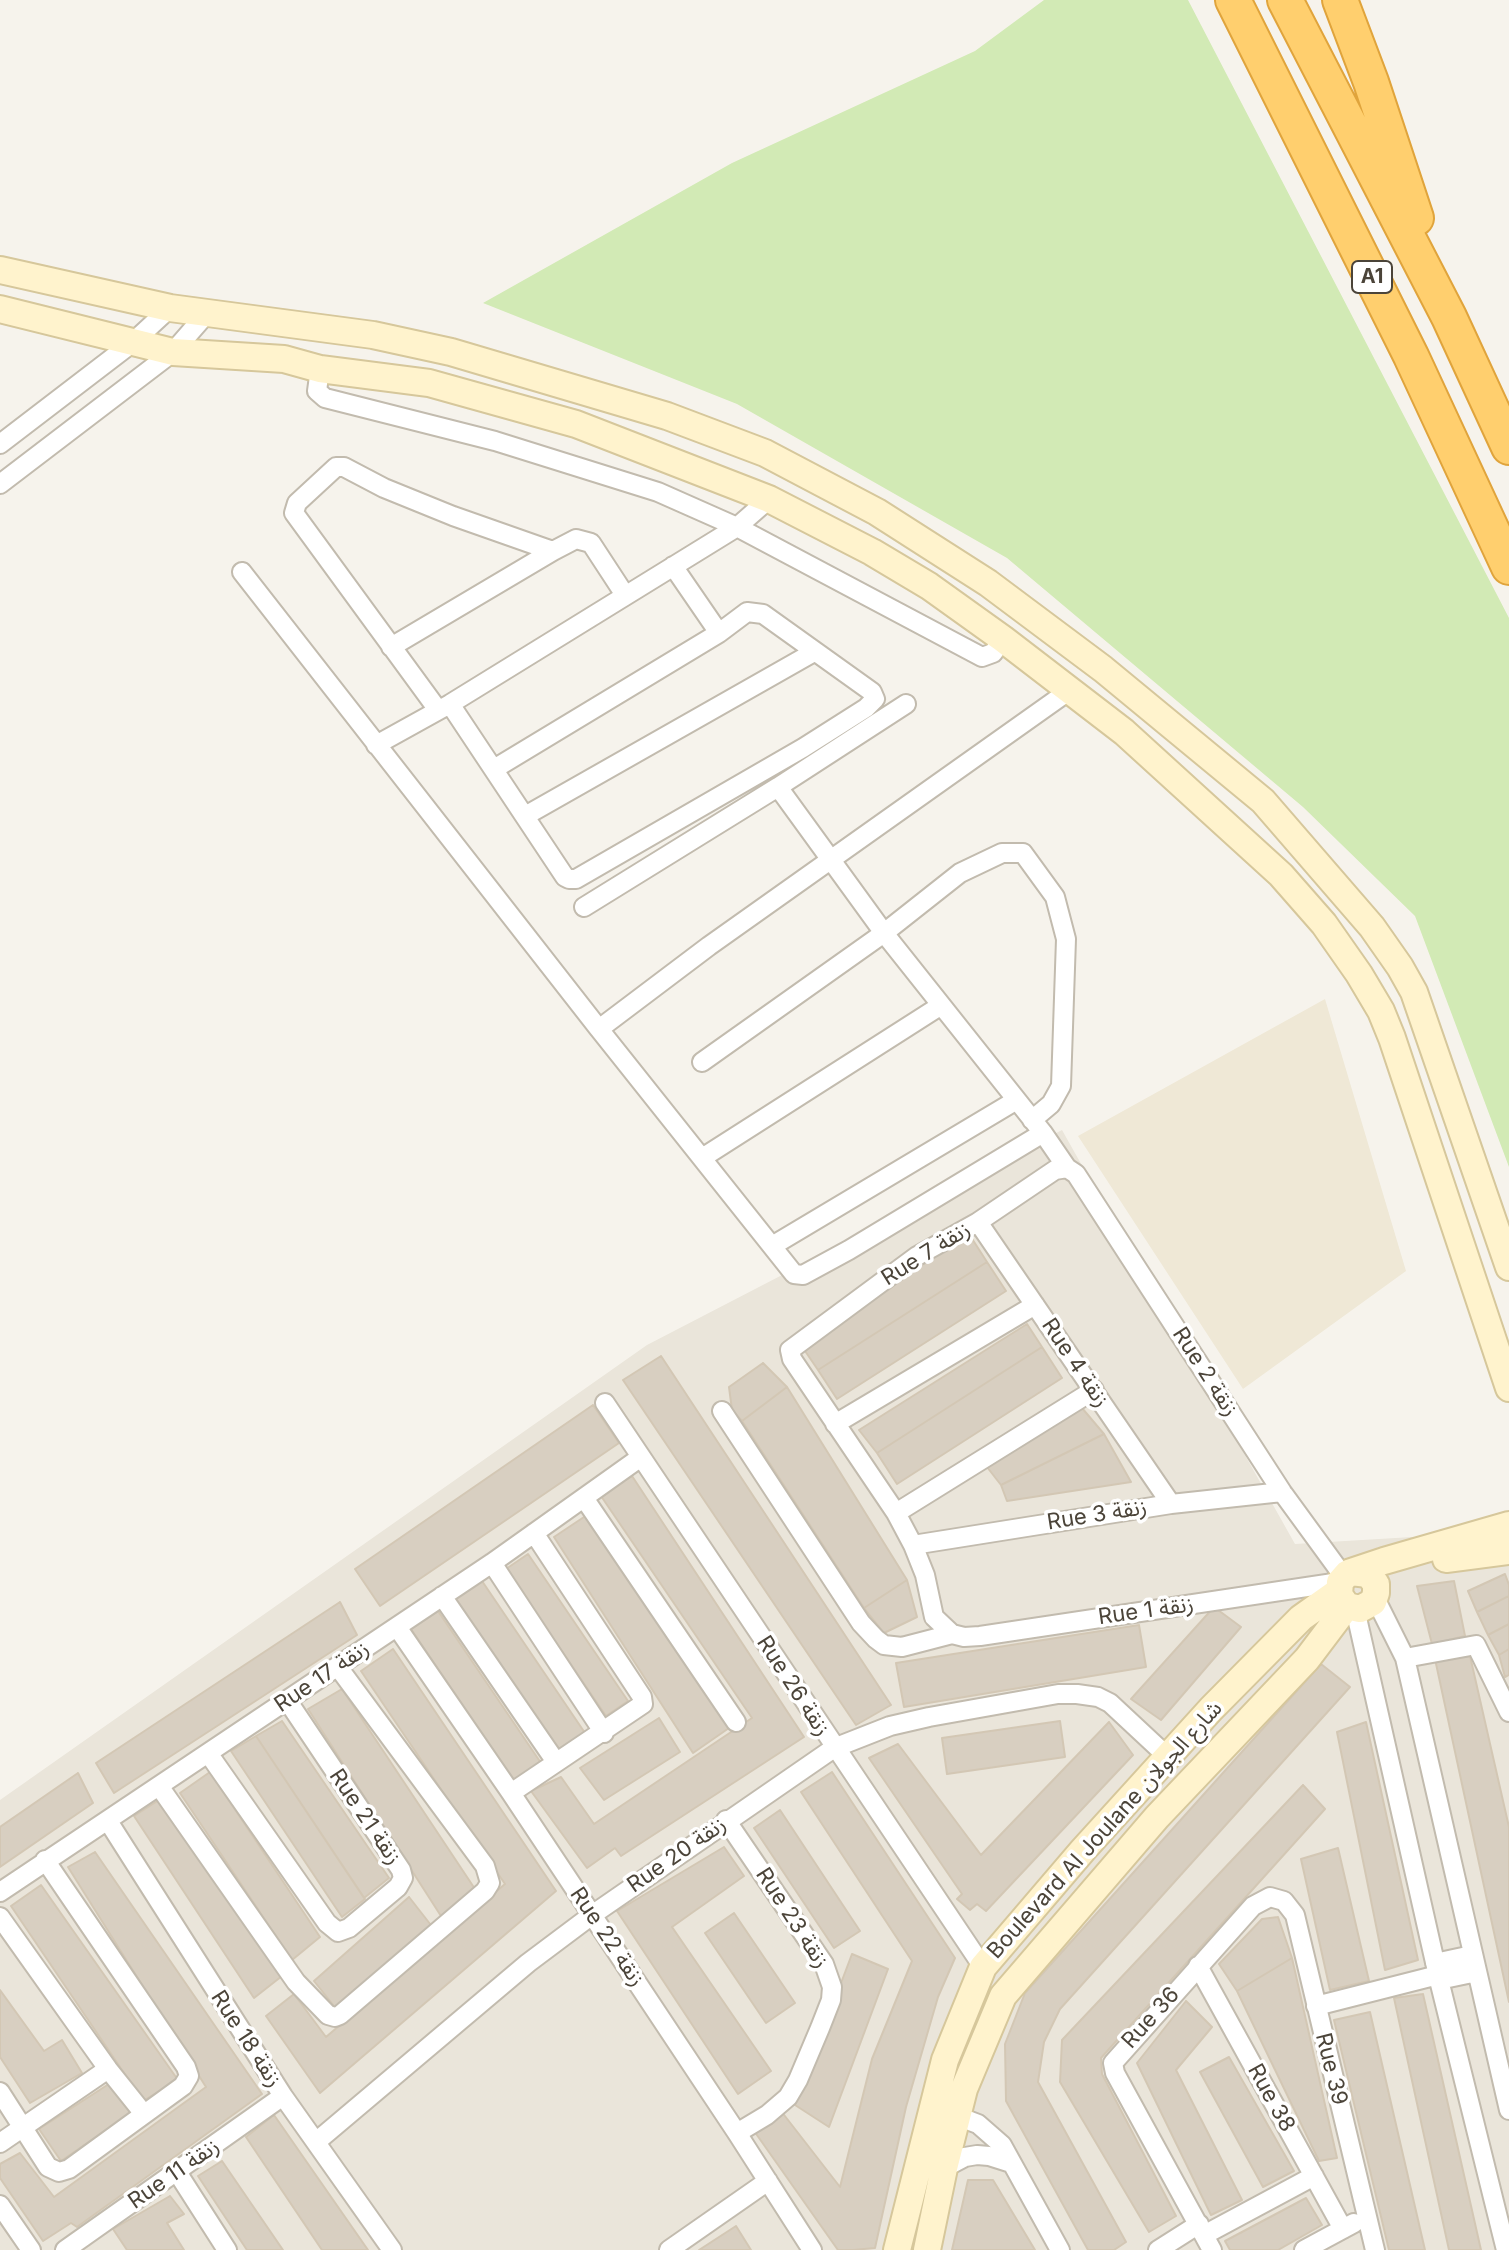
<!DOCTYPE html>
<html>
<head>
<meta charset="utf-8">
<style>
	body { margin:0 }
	canvas { display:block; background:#f6f3ec }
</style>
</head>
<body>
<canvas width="1509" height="2250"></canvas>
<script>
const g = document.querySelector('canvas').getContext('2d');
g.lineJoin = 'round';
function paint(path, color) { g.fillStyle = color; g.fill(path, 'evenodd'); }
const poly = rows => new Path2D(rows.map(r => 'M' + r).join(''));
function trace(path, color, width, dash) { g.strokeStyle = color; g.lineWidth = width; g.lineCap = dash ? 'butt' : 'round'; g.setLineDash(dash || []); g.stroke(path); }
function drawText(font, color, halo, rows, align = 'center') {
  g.font = font + ' Inter,"Noto Sans Arabic",sans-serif'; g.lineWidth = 7; g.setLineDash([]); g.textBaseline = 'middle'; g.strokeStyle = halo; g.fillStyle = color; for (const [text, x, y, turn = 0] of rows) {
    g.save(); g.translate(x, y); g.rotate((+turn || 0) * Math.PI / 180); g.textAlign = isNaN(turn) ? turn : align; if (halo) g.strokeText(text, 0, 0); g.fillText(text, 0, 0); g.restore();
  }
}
paint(poly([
	[1062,1130,1295,1544,1496,1532,1509,1544,1509,2250,0,2250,0,1800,647,1345]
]), '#eae5da');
paint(poly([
	[1325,999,1406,1271,1243,1389,1078,1136]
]), '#efe8d6');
paint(poly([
	[1044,0,1188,0,1509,618,1509,1167,1415,916,1303,807,1007,558,737,404,483,303,732,163,975,51]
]), '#d2eab5');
const building = poly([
	[969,1234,987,1262,818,1370,801,1345,969,1234],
	[987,1262,1006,1291,837,1399,818,1370,987,1262],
	[1027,1324,1042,1347,877,1453,859,1430,1027,1324],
	[1042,1347,1062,1378,897,1484,877,1453,1042,1347],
	[661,1356,891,1705,856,1725,623,1380,661,1356],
	[763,1363,787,1387,742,1421,732,1410,729,1387,763,1363],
	[787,1387,907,1580,864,1608,742,1421,787,1387],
	[593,1405,619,1443,380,1606,355,1569,593,1405],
	[1082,1408,1104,1434,1001,1485,987,1467,1082,1408],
	[1104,1434,1131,1482,1007,1501,1001,1485,1104,1434],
	[632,1476,804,1737,621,1856,615,1848,587,1868,531,1791,561,1777,594,1824,752,1718,601,1496,632,1476],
	[587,1515,729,1728,693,1753,554,1537,587,1515],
	[528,1554,628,1701,606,1716,506,1569,528,1554],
	[1505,1574,1509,1585,1509,1596,1477,1612,1468,1591,1505,1574],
	[907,1580,917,1617,884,1633,864,1608,907,1580],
	[482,1581,585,1733,558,1752,454,1599,482,1581],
	[1454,1581,1465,1636,1432,1644,1417,1586,1454,1581],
	[1509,1596,1509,1624,1488,1635,1477,1612,1509,1596],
	[340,1602,357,1635,114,1793,96,1763,340,1602],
	[1214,1607,1241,1627,1161,1720,1131,1699,1214,1607],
	[438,1611,541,1763,514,1781,411,1629,438,1611],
	[1509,1624,1509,1649,1499,1655,1488,1635,1509,1624],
	[1139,1625,1146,1667,904,1707,896,1663,1139,1625],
	[393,1649,556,1891,320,2093,266,2016,294,1994,326,2037,505,1884,361,1671,393,1649],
	[1509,1649,1509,1675,1505,1677,1499,1655,1509,1649],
	[1470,1656,1509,1827,1509,2002,1435,1659,1470,1656],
	[1321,1664,1350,1687,1060,2009,1044,2042,1038,2082,1126,2242,1114,2250,1088,2250,1006,2101,1005,2044,1025,1993,1321,1664],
	[342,1689,477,1892,441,1916,308,1709,342,1689],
	[659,1718,680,1752,604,1800,580,1768,659,1718],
	[282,1721,389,1878,364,1898,256,1736,282,1721],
	[1060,1721,1065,1757,947,1774,942,1738,1060,1721],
	[1109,1722,1133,1755,986,1911,977,1904,970,1910,957,1899,962,1894,869,1758,898,1744,981,1855,1109,1722],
	[1366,1722,1418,1960,1385,1970,1337,1732,1366,1722],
	[256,1736,365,1899,342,1917,231,1751,256,1736],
	[210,1772,320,1937,292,1960,180,1793,210,1772],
	[832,1772,955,1958,938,1997,906,2107,875,2248,853,2250,838,2250,752,2128,781,2111,840,2187,872,2059,912,1961,801,1792,832,1772],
	[78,1773,93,1803,0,1867,0,1827,78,1773],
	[1303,1785,1325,1809,1101,2058,1102,2074,1176,2216,1149,2232,1060,2082,1062,2040,1303,1785],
	[159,1800,282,1976,254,1998,134,1816,159,1800],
	[780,1810,860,1931,834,1948,754,1828,780,1810],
	[724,1847,744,1876,672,1927,771,2071,738,2094,617,1911,724,1847],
	[1338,1848,1369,1981,1330,1990,1301,1859,1338,1848],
	[95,1852,262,2094,77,2227,71,2223,43,2241,0,2178,0,2164,20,2153,54,2197,206,2087,68,1867,95,1852],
	[41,1885,178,2080,143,2101,11,1906,41,1885],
	[409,1897,434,1929,338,2011,314,1981,409,1897],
	[734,1913,795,2003,766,2023,705,1933,734,1913],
	[1278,1917,1292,1958,1237,1991,1219,1964,1262,1919,1278,1917],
	[852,1954,888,1969,829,2127,795,2105,852,1954],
	[1292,1958,1337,2158,1319,2161,1237,1991,1292,1958],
	[0,1990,44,2051,62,2040,82,2073,30,2103,0,2057,0,1990],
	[1423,1994,1481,2250,1449,2250,1394,1998,1423,1994],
	[1186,2001,1212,2027,1176,2070,1242,2200,1211,2215,1137,2063,1186,2001],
	[1370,2012,1425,2250,1389,2250,1334,2020,1370,2012],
	[1229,2057,1294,2171,1263,2187,1200,2072,1229,2057],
	[112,2082,131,2113,61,2161,39,2129,112,2082],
	[274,2115,368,2250,322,2250,246,2137,274,2115],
	[222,2161,283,2250,247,2250,198,2176,222,2161],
	[968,2180,993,2180,1035,2250,952,2250,968,2180],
	[170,2196,184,2214,167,2223,184,2250,127,2250,113,2229,170,2196],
	[1306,2198,1322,2225,1278,2250,1230,2250,1225,2241,1306,2198],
	[736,2226,751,2250,699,2250,736,2226]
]);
paint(building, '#d8cfc1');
trace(building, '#d3c7b4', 2);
const street = poly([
	[320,369,317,391,325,398,495,441,658,492,737,527,982,657,993,653,1003,639],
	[0,444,132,343,170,308],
	[0,484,173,352,207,313],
	[673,566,719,633],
	[242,572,599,1029],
	[391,647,553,551],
	[450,704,565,877,569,879,576,879,803,748,866,708,875,699,872,692,763,614,747,612,719,633,494,769],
	[438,710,294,513,297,503,336,467,344,467,384,488,453,516,544,548,553,551,576,539,591,543,625,595],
	[376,745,450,704,737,527,769,499],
	[778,787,906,704],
	[525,816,814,652],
	[584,907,778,787,884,933,1043,1133,1067,1168,1076,1174,1282,1492,1344,1577],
	[702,1062,884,933,960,873,1002,853,1023,853,1055,897,1066,939,1061,1086,1051,1104,1032,1120],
	[1043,1133,849,1250,803,1275,794,1274,599,1029,709,946,1070,690],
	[702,1158,940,1006],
	[1067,1168,1055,1170,978,1222,917,1256,790,1350,792,1359,896,1513,913,1545,925,1575,934,1617,952,1634,964,1637,980,1636,1340,1582],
	[978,1222,1171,1504],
	[772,1246,1015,1101],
	[605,1403,983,1967],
	[722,1411,861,1623,876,1639,884,1645,902,1647,952,1634],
	[835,1424,1035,1305],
	[584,1498,736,1722],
	[896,1513,1094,1390],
	[913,1545,1171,1504,1282,1492],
	[492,1563,604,1733],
	[442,1596,556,1762],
	[1375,1598,1405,1658,1509,2110],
	[1355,1609,1439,1980,1506,2250],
	[397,1627,511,1793,737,2133,812,2250],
	[1405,1658,1476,1645,1509,1712],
	[208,1753,327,1923,338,1932,349,1928,398,1887,403,1878,401,1870,287,1700],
	[159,1786,296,1982,328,2015,335,2017,340,2015,485,1891,490,1883,485,1866,338,1667],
	[511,1793,643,1704,642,1697,534,1533],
	[726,1820,824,1964,832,1987,831,2000,820,2028,798,2080,788,2097,767,2115,737,2133],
	[108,1821,283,2096,392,2250],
	[0,1892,492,1563,641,1457],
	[0,1917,108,2069,144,2114],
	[1435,1963,1472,1955],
	[1198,1966,1343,2229],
	[1439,1980,1477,1972],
	[1316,2006,1438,1975],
	[0,2092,48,2167,59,2172,69,2169,183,2086,189,2076,186,2067,45,1860],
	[957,2116,978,2124,1002,2145,1060,2250],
	[316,2142,528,1963,592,1915,834,1748,890,1726,929,1717,1058,1694,1077,1694,1098,1697,1110,1703,1169,1758],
	[0,2143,108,2069],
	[944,2168,965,2157,977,2155,989,2156,1011,2163],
	[177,2172,227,2250],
	[0,2205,31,2250],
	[1204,2235,1314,2176],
	[65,2250,283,2096],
	[669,2250,768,2181],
	[1158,2250,1199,2224],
	[1212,2250,1115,2073,1113,2063,1253,1906,1270,1897,1284,1901,1295,1915,1375,2250],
	[1304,2250,1354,2223]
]);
const secondary = poly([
	[0,270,170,308,373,335,451,352,667,416,765,453,877,512,988,583,1103,669,1263,801,1372,927,1400,967,1414,992,1509,1267],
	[0,309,173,352,284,359,320,369,429,383,576,424,769,499,872,552,929,586,1003,639,1124,732,1281,875,1324,924,1359,974,1381,1011,1392,1038,1509,1388],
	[1446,1559,1509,1551],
	[1351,1572,1368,1574,1376,1584,1376,1593,1373,1602,1360,1609,1347,1606,1339,1595,1340,1582,1347,1574,1351,1572,1384,1561,1509,1525],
	[897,2250,945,2060,983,1967,1083,1850,1211,1709,1301,1618,1339,1591],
	[927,2250,944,2168,964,2089,1003,1996,1157,1817,1307,1659,1347,1606]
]);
const highway = poly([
	[1233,0,1411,356,1509,567],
	[1285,0,1449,317,1509,447],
	[1340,0,1371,82,1416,218]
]);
trace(street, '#c2bbae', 22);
trace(secondary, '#d6c79b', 30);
trace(highway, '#e0a43c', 38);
trace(street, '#fff', 18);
trace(secondary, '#fff3cd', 26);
trace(highway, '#ffcf6e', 34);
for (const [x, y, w] of [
	[1372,277,40]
]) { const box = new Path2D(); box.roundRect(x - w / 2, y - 16, w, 32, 6); g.fillStyle = '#fff'; g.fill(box); trace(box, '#4b4439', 2); }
drawText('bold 20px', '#4b4439', null, [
	["A1",1372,277]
]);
drawText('22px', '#4b4439', '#fff', [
	["Rue 7 زنقة",926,1254,-32],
	["Rue 4 زنقة",1075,1363,56],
	["Rue 2 زنقة",1205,1372,57],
	["Rue 3 زنقة",1097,1515,-9],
	["Rue 1 زنقة",1146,1611,-8],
	["Rue 17 زنقة",322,1677,-34],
	["Rue 26 زنقة",793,1686,57],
	["Rue 21 زنقة",365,1817,56],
	["Boulevard Al Joulane شارع الجولان",1105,1830,-48],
	["Rue 20 زنقة",677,1855,-35],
	["Rue 23 زنقة",792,1918,57],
	["Rue 22 زنقة",607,1937,56],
	["Rue 36",1151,2018,-48],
	["Rue 18 زنقة",246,2039,57],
	["Rue 39",1331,2069,76],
	["Rue 38",1271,2098,61],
	["Rue 11 زنقة",174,2174,-35]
]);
</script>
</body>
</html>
